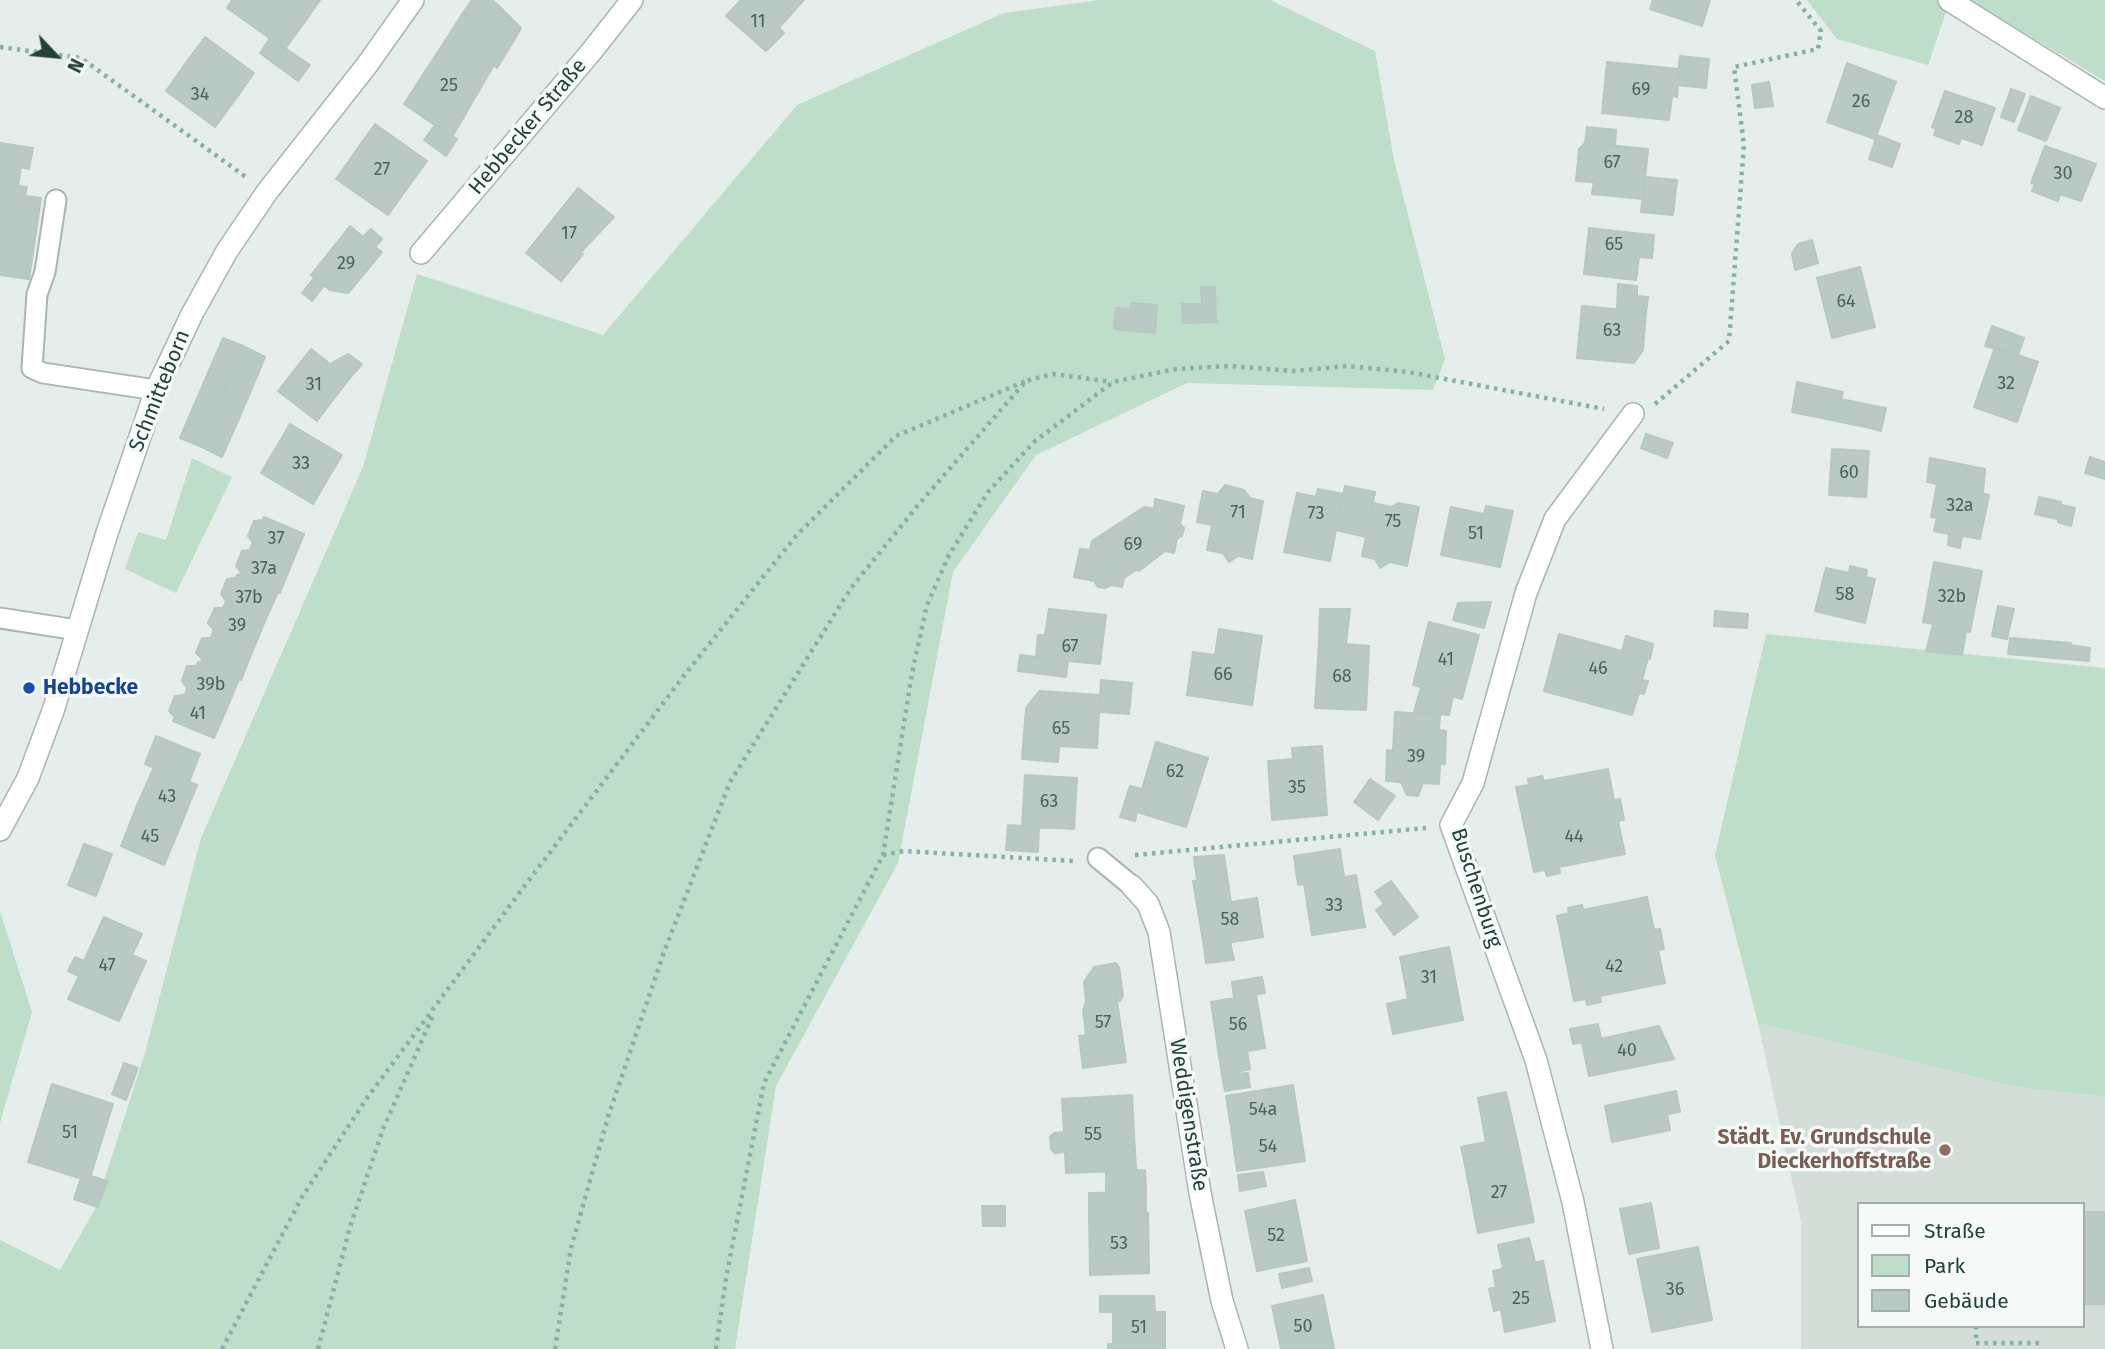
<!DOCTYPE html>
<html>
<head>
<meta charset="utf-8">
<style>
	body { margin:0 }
	#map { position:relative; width:2105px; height:1349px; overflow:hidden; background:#e5eeea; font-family:"Fira Sans",sans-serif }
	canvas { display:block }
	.legend { position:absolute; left:1857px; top:1202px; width:228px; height:126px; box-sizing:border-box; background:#f5faf8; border:2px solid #a1b0ac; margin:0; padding:9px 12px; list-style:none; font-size:21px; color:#24403a }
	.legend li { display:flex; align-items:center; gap:14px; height:35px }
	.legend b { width:35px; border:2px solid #a1b0ac }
	.north { position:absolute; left:21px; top:21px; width:70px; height:70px; -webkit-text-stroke:5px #f5faf8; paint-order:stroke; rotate:116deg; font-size:19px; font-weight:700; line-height:28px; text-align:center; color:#24403a }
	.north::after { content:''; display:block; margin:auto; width:24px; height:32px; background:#24403a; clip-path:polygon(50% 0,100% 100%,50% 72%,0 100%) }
</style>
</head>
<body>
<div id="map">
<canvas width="2105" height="1349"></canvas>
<ul class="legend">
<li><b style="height:9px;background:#fff"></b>Straße</li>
<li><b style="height:19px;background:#bedec9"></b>Park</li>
<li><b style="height:19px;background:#bac9c3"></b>Gebäude</li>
</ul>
<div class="north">N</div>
</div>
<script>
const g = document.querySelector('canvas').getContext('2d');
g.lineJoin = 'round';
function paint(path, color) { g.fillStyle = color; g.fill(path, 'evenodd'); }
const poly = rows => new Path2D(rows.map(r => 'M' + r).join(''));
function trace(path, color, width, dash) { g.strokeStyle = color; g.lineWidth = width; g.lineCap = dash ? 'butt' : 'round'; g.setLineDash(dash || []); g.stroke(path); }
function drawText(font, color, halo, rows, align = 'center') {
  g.font = font + ' "Fira Sans",sans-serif'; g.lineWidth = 7; g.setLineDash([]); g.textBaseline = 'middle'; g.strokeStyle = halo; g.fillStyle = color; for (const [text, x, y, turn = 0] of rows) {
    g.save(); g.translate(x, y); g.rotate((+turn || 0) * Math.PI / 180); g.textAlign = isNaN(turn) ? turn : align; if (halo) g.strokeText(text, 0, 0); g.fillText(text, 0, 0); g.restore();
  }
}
paint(poly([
	[1758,1023,2016,1087,2105,1097,2105,1349,1801,1349,1801,1222],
	[1858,1204,2082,1204,2082,1326,1858,1326]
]), '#d3ded9');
paint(poly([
	[1100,0,1270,0,1375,51,1394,160,1445,359,1433,390,1187,383,1036,455,953,572,898,863,776,1086,735,1349,0,1349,0,1240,60,1270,95,1209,145,1053,201,838,363,467,417,274,603,335,797,105,1004,13],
	[1807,0,1950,0,1928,65,1837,39],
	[1969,0,2105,0,2105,81],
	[192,458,232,477,176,593,125,569,138,532,166,540],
	[1766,634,2105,668,2105,1097,2016,1087,1758,1023,1715,855],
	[0,911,32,1012,0,1123]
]), '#bedec9');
const building = poly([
	[232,0,286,0,309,16,285,49,227,8,232,0],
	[286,0,320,0,309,16,286,0],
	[472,0,492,0,501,8,521,28,513,42,478,19,475,22,463,13,472,0],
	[741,0,777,0,792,13,779,28,784,33,766,51,726,16,741,0],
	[777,0,804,0,792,13,777,0],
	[1653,0,1710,0,1702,26,1650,9,1653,0],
	[463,13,475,22,478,19,513,42,497,68,494,65,452,137,404,104,463,13],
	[205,37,254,73,235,100,185,64,205,37],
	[270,38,310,65,298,81,260,53,270,38],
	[1680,56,1709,59,1706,88,1677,85,1680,56],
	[1607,62,1679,69,1677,97,1672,96,1669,120,1602,113,1607,62],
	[1847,63,1896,82,1875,139,1827,122,1847,63],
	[185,64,235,100,215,127,166,91,185,64],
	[1769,82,1773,106,1755,108,1752,85,1769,82],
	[2011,89,2025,94,2014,122,2001,117,2011,89],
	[1945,91,1995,108,1982,145,1961,138,1959,144,1934,135,1936,129,1932,127,1945,91],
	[2031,96,2060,108,2046,141,2018,130,2031,96],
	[375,124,427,161,388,215,336,179,375,124],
	[435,125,457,139,446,156,424,140,435,125],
	[1587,127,1616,130,1615,145,1585,143,1587,127],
	[1877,135,1900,144,1892,167,1869,159,1877,135],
	[0,143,33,148,29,169,21,167,18,186,27,187,25,196,0,193,0,143],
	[1585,143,1648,149,1643,199,1592,194,1594,182,1576,181,1579,149,1585,143],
	[2045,146,2096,164,2081,201,2060,194,2058,201,2032,191,2035,184,2031,183,2045,146],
	[1645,177,1677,180,1673,215,1641,212,1645,177],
	[578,188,614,217,580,253,583,254,561,281,526,253,578,188],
	[0,193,41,198,29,279,0,275,0,193],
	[350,226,363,237,371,229,382,239,375,247,382,252,348,293,330,290,311,275,350,226],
	[1589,228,1642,234,1636,280,1584,274,1589,228],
	[1642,234,1654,235,1652,258,1639,257,1642,234],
	[1812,240,1818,263,1795,270,1792,254,1798,244,1812,240],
	[1860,267,1875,327,1832,338,1817,278,1860,267],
	[314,278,324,286,312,301,302,293,314,278],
	[1618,284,1637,286,1637,296,1648,297,1646,312,1617,309,1618,284],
	[1201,287,1215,287,1216,322,1183,323,1182,304,1202,304,1201,287],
	[1131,303,1157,305,1155,333,1114,329,1116,308,1131,309,1131,303],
	[1582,306,1646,312,1643,350,1634,363,1577,358,1582,306],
	[1992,326,2024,338,2018,355,1985,346,1992,326],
	[223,338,243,346,200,446,180,438,223,338],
	[243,346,265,357,247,400,224,391,243,346],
	[1995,347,2038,362,2017,422,1974,407,1995,347],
	[311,349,349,379,317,421,278,391,311,349],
	[348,354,362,364,349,379,330,364,348,354],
	[1797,382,1843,392,1836,421,1792,412,1797,382],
	[224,391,247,400,222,457,200,446,224,391],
	[1841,399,1875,406,1870,428,1836,421,1841,399],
	[1875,406,1886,408,1881,431,1870,428,1875,406],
	[290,424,342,455,313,504,261,473,290,424],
	[1646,434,1673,443,1667,458,1641,448,1646,434],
	[1832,449,1869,451,1866,497,1829,495,1832,449],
	[2090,457,2105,462,2105,479,2085,473,2090,457],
	[1930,458,1985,469,1983,494,1927,482,1930,458],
	[1937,484,1989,495,1980,539,1962,536,1960,548,1948,545,1949,534,1934,531,1937,518,1931,517,1937,484],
	[1225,485,1244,490,1250,498,1263,501,1252,559,1238,556,1229,562,1223,553,1207,550,1218,494,1225,485],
	[1345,486,1375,492,1366,537,1336,530,1345,486],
	[1318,489,1343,494,1330,561,1284,552,1297,493,1316,497,1318,489],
	[1203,491,1218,494,1212,525,1197,522,1203,491],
	[2039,497,2061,502,2057,519,2035,514,2039,497],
	[1155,499,1184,506,1180,524,1184,528,1182,536,1177,539,1174,553,1165,551,1139,571,1136,570,1124,578,1122,587,1111,585,1105,588,1098,587,1094,581,1074,577,1080,549,1090,550,1092,541,1144,507,1154,509,1155,499],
	[1373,503,1391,507,1398,503,1419,507,1407,566,1390,562,1380,568,1375,559,1362,556,1373,503],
	[2062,505,2075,508,2071,526,2058,522,2062,505],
	[1486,506,1513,511,1500,567,1441,555,1451,507,1484,514,1486,506],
	[264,517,304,534,292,563,251,546,253,543,248,536,254,521,262,520,264,517],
	[251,546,292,563,280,593,239,576,241,572,236,566,242,551,250,550,251,546],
	[1934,562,1982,571,1970,632,1923,622,1934,562],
	[1850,566,1867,570,1866,577,1875,579,1865,623,1815,611,1826,568,1849,573,1850,566],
	[237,575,278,592,265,621,225,604,226,601,221,594,227,579,236,578,237,575],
	[1491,602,1484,628,1453,620,1458,603,1491,602],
	[225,604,265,621,253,650,212,634,214,630,208,623,215,608,223,608,225,604],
	[1998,606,2014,609,2007,639,1992,636,1998,606],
	[1049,609,1106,615,1100,664,1036,658,1038,635,1045,635,1049,609],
	[1320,609,1350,609,1346,644,1319,642,1320,609],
	[1715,611,1748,614,1747,628,1714,626,1715,611],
	[1429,622,1479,635,1462,699,1413,685,1429,622],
	[1933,625,1966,631,1962,655,1926,651,1933,625],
	[1219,629,1262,636,1252,705,1187,695,1193,652,1215,655,1219,629],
	[212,634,253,650,241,680,201,663,202,659,196,653,202,638,211,638,212,634],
	[1559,634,1648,658,1642,680,1648,681,1644,694,1639,693,1632,715,1544,691,1559,634],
	[1626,636,1653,644,1650,659,1622,651,1626,636],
	[2010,638,2071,643,2070,645,2090,648,2089,661,2008,654,2010,638],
	[1319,642,1369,646,1366,710,1315,708,1319,642],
	[1020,655,1068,661,1066,677,1018,671,1020,655],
	[198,662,239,679,227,708,186,692,187,688,182,681,187,666,196,666,198,662],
	[1101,680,1132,683,1129,714,1099,712,1101,680],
	[1421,688,1453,696,1449,715,1414,712,1421,688],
	[1039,691,1100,695,1097,748,1059,746,1058,762,1022,759,1026,708,1039,691],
	[186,692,227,708,214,738,173,721,175,717,169,711,175,696,184,695,186,692],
	[1395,712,1440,715,1439,730,1446,731,1445,764,1440,764,1439,784,1423,783,1418,796,1407,795,1401,782,1386,781,1387,750,1393,751,1395,712],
	[156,736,200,754,189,782,145,764,156,736],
	[1156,742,1208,758,1186,827,1137,812,1135,821,1120,817,1130,786,1142,789,1156,742],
	[1322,746,1327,815,1272,820,1268,761,1293,759,1292,748,1322,746],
	[154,767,197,785,180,827,136,808,154,767],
	[1608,769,1614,800,1620,799,1624,820,1618,821,1625,854,1559,867,1560,873,1547,876,1545,870,1534,872,1516,787,1529,785,1528,779,1542,776,1544,781,1608,769],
	[1025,775,1077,778,1074,829,1022,826,1025,775],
	[1370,779,1395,796,1378,820,1354,802,1370,779],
	[136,808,180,827,164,865,121,846,136,808],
	[1008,825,1039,827,1038,852,1006,850,1008,825],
	[84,844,112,854,96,896,68,885,84,844],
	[1340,849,1344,877,1298,885,1294,856,1340,849],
	[1224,855,1227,876,1197,880,1194,857,1224,855],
	[1356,875,1365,927,1312,935,1304,884,1356,875],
	[1227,876,1231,902,1257,898,1263,937,1204,947,1193,881,1227,876],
	[1391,881,1418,917,1394,935,1376,910,1384,904,1375,892,1391,881],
	[1647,897,1654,930,1660,929,1664,949,1658,950,1665,983,1600,996,1601,1002,1587,1005,1586,999,1574,1001,1557,916,1569,913,1568,908,1582,905,1583,910,1647,897],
	[104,917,142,934,132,955,146,961,119,1021,68,999,79,976,68,971,75,957,84,961,104,917],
	[1230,942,1234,960,1206,963,1204,947,1230,942],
	[1449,947,1463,1020,1393,1034,1387,1004,1408,999,1400,957,1449,947],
	[1116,963,1119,967,1123,996,1120,1001,1117,1000,1115,987,1108,982,1100,984,1093,994,1093,1002,1086,1002,1084,982,1094,967,1116,963],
	[1262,977,1265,993,1234,998,1232,982,1262,977],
	[1108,982,1115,987,1126,1062,1083,1068,1079,1036,1086,1035,1083,1010,1086,1002,1093,1002,1093,994,1100,984,1108,982],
	[1256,994,1265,1048,1219,1056,1211,1002,1256,994],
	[1598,1024,1601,1039,1573,1044,1570,1029,1598,1024],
	[1659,1026,1674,1059,1589,1076,1582,1043,1659,1026],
	[1247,1051,1250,1069,1222,1075,1219,1056,1247,1051],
	[124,1063,138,1068,126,1100,112,1094,124,1063],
	[1248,1073,1250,1087,1225,1091,1222,1075,1248,1073],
	[52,1084,113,1104,89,1181,28,1162,52,1084],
	[1293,1085,1299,1123,1232,1134,1226,1096,1293,1085],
	[1676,1091,1680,1112,1667,1114,1670,1130,1612,1142,1605,1106,1676,1091],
	[1506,1092,1520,1154,1465,1165,1461,1147,1486,1142,1478,1098,1506,1092],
	[1132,1095,1136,1170,1066,1173,1065,1152,1055,1153,1051,1149,1050,1137,1054,1133,1064,1132,1062,1099,1132,1095],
	[1299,1123,1305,1161,1237,1171,1232,1134,1299,1123],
	[1520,1154,1534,1222,1478,1233,1465,1165,1520,1154],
	[1145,1170,1146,1192,1106,1193,1106,1171,1145,1170],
	[1263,1172,1266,1186,1240,1191,1238,1175,1263,1172],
	[91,1176,107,1181,98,1207,74,1199,81,1178,89,1181,91,1176],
	[1146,1192,1146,1214,1089,1214,1089,1193,1146,1192],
	[1295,1200,1307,1261,1257,1271,1245,1211,1295,1200],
	[1651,1203,1659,1248,1629,1254,1620,1209,1651,1203],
	[982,1206,1005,1206,1005,1226,983,1226,982,1206],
	[2082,1212,2105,1212,2105,1304,2082,1304,2082,1212],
	[1148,1213,1149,1273,1090,1275,1089,1214,1148,1213],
	[1529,1238,1535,1262,1503,1268,1498,1245,1529,1238],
	[1698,1247,1712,1320,1652,1332,1637,1259,1698,1247],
	[1543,1261,1555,1321,1505,1332,1501,1309,1494,1311,1489,1289,1496,1287,1493,1271,1543,1261],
	[1309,1268,1312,1281,1282,1288,1279,1274,1309,1268],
	[1323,1295,1334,1349,1281,1349,1272,1306,1323,1295],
	[1100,1296,1154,1296,1155,1312,1100,1312,1100,1296],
	[1165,1312,1165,1349,1108,1349,1108,1344,1113,1344,1113,1313,1165,1312]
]);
paint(building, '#bac9c3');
trace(building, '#b7c7c2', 2);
const lane = poly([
	[56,200,45,272,37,294,32,368,43,373,156,390],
	[0,618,77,630],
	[1098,858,1132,886]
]);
const street = poly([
	[1949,0,2105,98],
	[421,253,591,52,632,0],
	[0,830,28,778,53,711,107,533,156,390,192,314,227,251,267,192,367,65,413,0],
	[1132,886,1148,904,1159,932,1200,1193,1222,1301,1237,1349],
	[1602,1349,1573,1202,1536,1060,1451,825,1473,783,1526,593,1555,519,1633,414]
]);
trace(lane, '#a7b6b2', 23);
trace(street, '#a7b6b2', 24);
trace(poly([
	[0,47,81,58,246,177],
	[1655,404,1729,341,1744,145,1734,67,1818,49,1821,31,1796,0],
	[883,855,904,851,1074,861],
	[1135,855,1426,828],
	[1976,1326,1976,1343,2040,1343],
	[222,1349,302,1197,367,1098,526,884,686,673,796,536,896,436,1026,381],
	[318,1349,350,1227,383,1129,434,1013],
	[555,1349,571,1248,608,1117,664,952,730,782,851,588,919,504,1026,381,1053,374,1112,382],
	[716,1349,726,1278,764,1083,883,855,912,673,927,605,949,555,988,492,1034,442,1113,382,1176,369,1230,366,1293,371,1347,366,1408,372,1604,409]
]), '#85b1a6', 4.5, [3.5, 5]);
trace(lane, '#fff', 19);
trace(street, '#fff', 21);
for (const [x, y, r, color] of [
	[29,688,7,"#1a4fb4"],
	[1945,1150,7,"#8d6e63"]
]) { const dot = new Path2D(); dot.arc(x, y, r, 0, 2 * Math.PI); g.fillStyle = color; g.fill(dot); trace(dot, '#f5faf8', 2.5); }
drawText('18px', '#4a625c', null, [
	["11",758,22],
	["25",449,86],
	["69",1641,90],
	["34",200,95],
	["26",1861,102],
	["28",1964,118],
	["67",1612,163],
	["27",382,170],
	["30",2063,174],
	["17",569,234],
	["65",1614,245],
	["29",346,264],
	["64",1846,302],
	["63",1612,331],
	["32",2006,384],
	["31",314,385],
	["33",301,464],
	["60",1849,473],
	["32a",1960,506],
	["71",1238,513],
	["73",1316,514],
	["75",1393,522],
	["51",1476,534],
	["37",276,539],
	["69",1133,545],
	["37a",264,569],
	["58",1845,595],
	["32b",1952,597],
	["37b",249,598],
	["39",237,626],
	["67",1070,647],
	["41",1446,660],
	["46",1598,669],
	["66",1223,675],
	["68",1342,677],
	["39b",211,685],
	["41",198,714],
	["65",1061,729],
	["39",1416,757],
	["62",1175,772],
	["35",1297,788],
	["43",167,797],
	["63",1049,802],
	["45",150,837],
	["44",1574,837],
	["33",1334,906],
	["58",1230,920],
	["47",107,966],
	["42",1614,967],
	["31",1429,978],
	["57",1103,1023],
	["56",1238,1025],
	["40",1627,1051],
	["54a",1263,1110],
	["51",70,1133],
	["55",1093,1135],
	["54",1268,1147],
	["27",1499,1193],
	["52",1276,1236],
	["53",1119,1244],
	["36",1675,1290],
	["25",1521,1299],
	["50",1303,1327],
	["51",1139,1328]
]);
drawText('21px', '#24403a', '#f5faf8', [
	["Hebbecker Straße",528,127,-50],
	["Schmitteborn",160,391,-68],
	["Buschenburg",1476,888,72],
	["Weddigenstraße",1188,1115,81]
]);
drawText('bold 21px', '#164399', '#f5faf8', [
	["Hebbecke",43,688]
], 'left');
drawText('bold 21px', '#785e54', '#f5faf8', [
	["Städt. Ev. Grundschule",1931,1138],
	["Dieckerhoffstraße",1931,1162]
], 'right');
</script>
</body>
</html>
